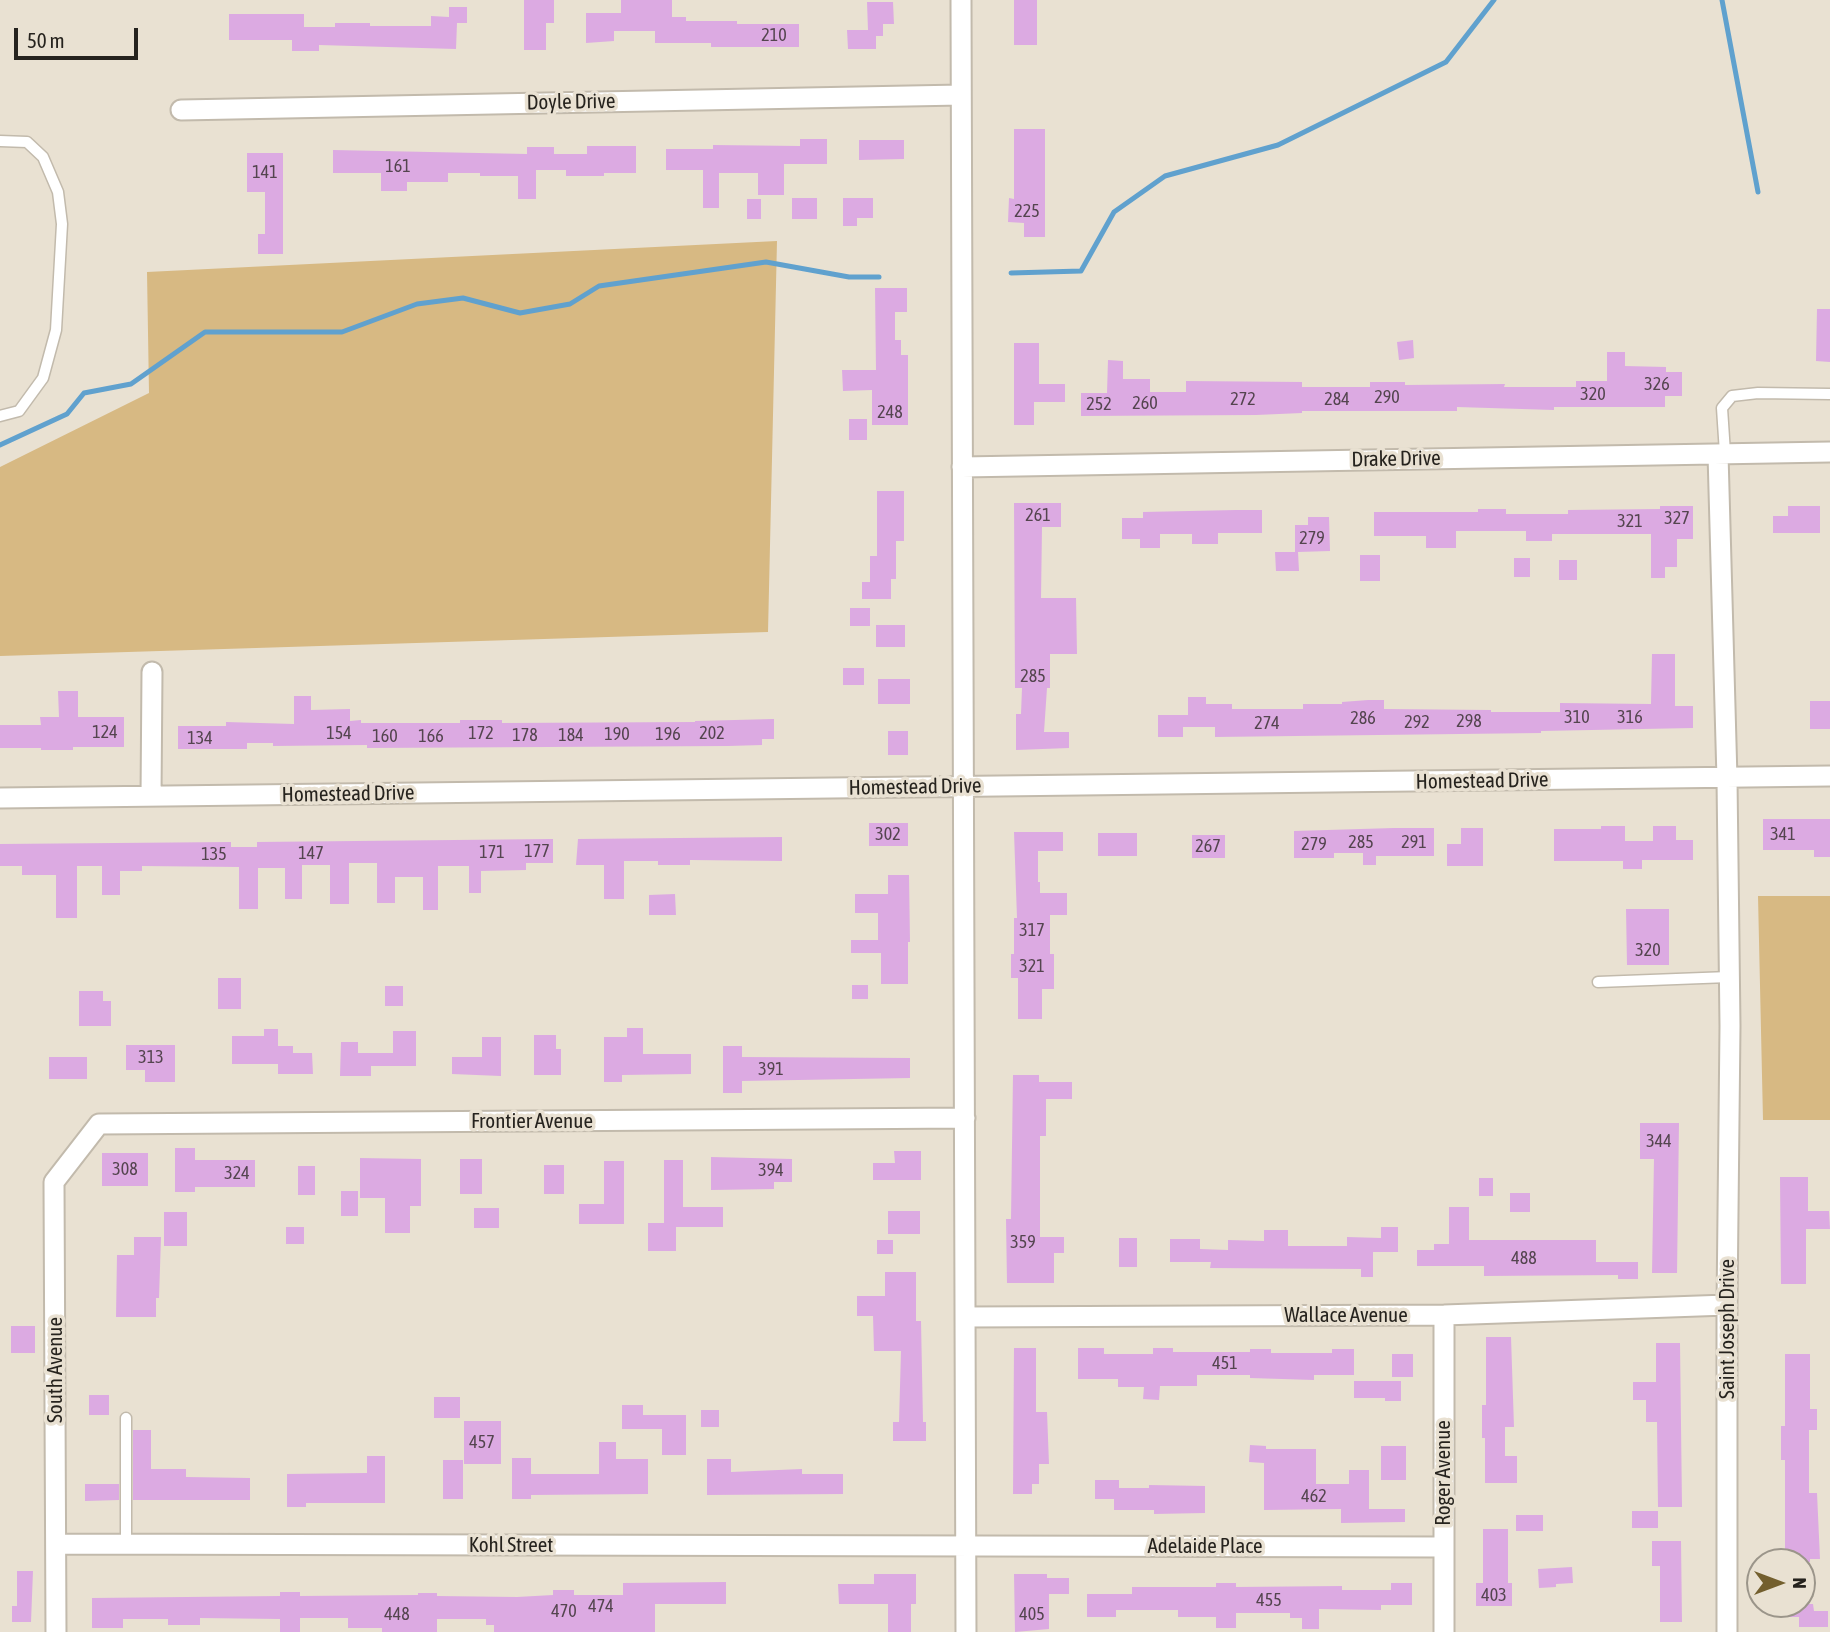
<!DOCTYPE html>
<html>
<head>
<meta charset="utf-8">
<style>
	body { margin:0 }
	#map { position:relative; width:1830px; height:1632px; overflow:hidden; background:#e9e1d2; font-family:"Asap Condensed",sans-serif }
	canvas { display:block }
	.north { position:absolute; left:1746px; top:1548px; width:70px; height:70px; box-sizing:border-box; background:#e9e1d2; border:2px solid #9b958a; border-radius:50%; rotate:90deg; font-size:19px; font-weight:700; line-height:28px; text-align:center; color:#26231e }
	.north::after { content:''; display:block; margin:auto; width:24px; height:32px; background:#735f2e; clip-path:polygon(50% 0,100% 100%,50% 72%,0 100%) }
	.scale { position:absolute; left:14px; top:28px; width:124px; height:32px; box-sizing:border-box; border:4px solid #26231e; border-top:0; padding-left:9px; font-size:21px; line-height:24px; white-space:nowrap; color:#26231e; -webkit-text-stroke:5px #e9e1d2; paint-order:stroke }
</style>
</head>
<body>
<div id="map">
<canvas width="1830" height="1632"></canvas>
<div class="north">N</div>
<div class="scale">50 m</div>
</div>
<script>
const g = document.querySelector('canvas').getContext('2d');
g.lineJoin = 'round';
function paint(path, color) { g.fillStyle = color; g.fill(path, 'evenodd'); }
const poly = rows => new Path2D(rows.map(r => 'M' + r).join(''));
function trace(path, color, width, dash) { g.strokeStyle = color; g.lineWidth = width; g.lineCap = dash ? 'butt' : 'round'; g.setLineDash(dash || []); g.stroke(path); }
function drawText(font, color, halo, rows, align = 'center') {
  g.font = font + ' "Asap Condensed",sans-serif'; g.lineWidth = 7; g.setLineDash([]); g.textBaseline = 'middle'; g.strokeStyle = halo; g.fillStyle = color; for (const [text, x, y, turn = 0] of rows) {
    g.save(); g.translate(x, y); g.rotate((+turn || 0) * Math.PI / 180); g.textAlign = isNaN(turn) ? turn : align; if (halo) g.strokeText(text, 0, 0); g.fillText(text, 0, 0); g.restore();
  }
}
paint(poly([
	[777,241,768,632,0,656,0,467,149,393,147,272],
	[1758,896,1830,896,1830,1120,1763,1120]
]), '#d7b983');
trace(poly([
	[1722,0,1758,192],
	[1011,273,1081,271,1114,212,1165,176,1278,145,1446,62,1494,0],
	[0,445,67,414,84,393,131,384,205,332,342,332,417,304,463,298,520,313,570,304,599,286,766,262,849,277,879,277]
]), '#60a1ce', 5);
paint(poly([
	[524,0,554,0,554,23,546,23,546,50,524,50],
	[621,0,672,0,672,17,686,17,686,21,737,21,737,24,799,24,799,47,711,47,711,43,655,43,655,31,614,31,614,41,586,43,586,13,621,13],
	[1014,0,1037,0,1037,45,1014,45],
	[867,2,893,2,894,24,883,24,883,36,876,36,876,49,848,49,847,30,868,30],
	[449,7,467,7,467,23,457,23,456,49,319,45,319,51,292,51,292,40,229,40,229,14,304,14,304,27,335,27,335,23,370,23,370,26,431,26,431,16,449,17],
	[1014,129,1045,129,1045,237,1024,237,1024,223,1008,222,1009,198,1014,199],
	[800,139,827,139,827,164,784,164,784,195,758,195,758,173,719,173,719,208,703,208,703,170,666,170,666,149,713,149,713,145,800,146],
	[859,140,904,140,904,159,859,160],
	[587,146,636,146,636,173,604,173,604,176,566,176,566,170,536,170,536,199,518,199,518,176,480,176,480,173,448,173,448,182,407,182,407,191,381,191,381,173,333,173,333,150,527,154,527,147,554,147,554,154,587,154],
	[247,153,283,153,283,254,258,254,258,234,265,234,265,192,247,192],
	[792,198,817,198,817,219,792,219],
	[843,198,873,198,873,218,857,218,857,226,843,226],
	[747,199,761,199,761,219,747,219],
	[875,288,907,288,907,312,895,312,895,340,901,340,901,355,908,355,908,425,872,425,872,390,843,391,842,370,876,370],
	[1817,309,1830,309,1830,362,1816,361],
	[1413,340,1414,358,1399,360,1397,342],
	[1014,343,1039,343,1039,384,1065,384,1065,402,1034,402,1034,425,1014,425],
	[1607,352,1625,352,1625,366,1666,367,1666,372,1682,372,1682,396,1665,396,1665,407,1554,407,1554,410,1457,407,1457,411,1302,411,1302,413,1256,415,1081,416,1081,393,1107,393,1108,360,1123,361,1123,379,1150,379,1150,392,1186,392,1186,381,1302,382,1302,387,1370,387,1370,382,1405,382,1405,385,1505,384,1504,387,1576,387,1576,381,1607,381],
	[849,419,867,419,867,440,849,440],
	[877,491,904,491,904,541,896,541,896,579,891,579,891,599,862,599,862,582,870,582,870,556,877,556],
	[1014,503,1061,503,1061,527,1042,527,1041,598,1076,598,1077,654,1050,654,1050,688,1047,688,1044,732,1069,732,1069,748,1016,750,1016,714,1021,714,1022,688,1015,688],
	[1660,506,1693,506,1693,539,1677,539,1677,567,1665,567,1665,578,1651,578,1651,534,1552,534,1552,541,1526,541,1526,531,1456,531,1456,548,1426,548,1426,536,1374,536,1374,512,1478,512,1478,509,1506,509,1506,514,1568,514,1568,510,1660,509],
	[1788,506,1820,506,1820,533,1773,533,1773,516,1788,516],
	[1236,510,1262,510,1262,533,1218,533,1218,544,1192,544,1192,534,1160,534,1160,548,1140,548,1140,539,1122,539,1122,518,1143,518,1143,512],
	[1308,517,1329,517,1330,551,1298,552,1299,571,1276,571,1275,552,1295,552,1295,525,1308,525],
	[1360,555,1380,555,1380,581,1360,581],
	[1514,558,1530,558,1530,577,1514,577],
	[1559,560,1577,560,1577,580,1559,580],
	[850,608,870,608,870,626,850,626],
	[876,625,905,625,905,647,876,647],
	[1652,654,1675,654,1675,706,1693,706,1693,728,1541,731,1541,733,1215,737,1215,727,1183,727,1183,737,1158,737,1158,715,1188,715,1188,697,1206,697,1206,704,1232,704,1232,709,1303,709,1303,704,1342,704,1342,702,1368,700,1384,700,1384,709,1491,710,1491,712,1560,712,1560,703,1651,704],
	[843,668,864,668,864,685,843,685],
	[878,679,910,679,910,704,878,704],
	[58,691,78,691,78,717,124,717,124,747,73,747,73,750,41,750,41,748,0,748,0,725,41,725,40,717,59,717],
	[294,696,311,696,311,710,350,709,350,721,361,720,361,723,460,723,460,720,502,720,502,723,695,722,695,721,774,719,774,739,762,739,762,745,728,746,367,748,367,745,273,746,273,743,247,743,247,749,178,749,178,726,226,726,226,722,294,724],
	[1810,701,1830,701,1830,729,1810,729],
	[888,731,908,731,908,755,888,755],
	[1763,819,1830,819,1830,857,1814,857,1814,850,1763,850],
	[869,823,908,823,908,846,869,846],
	[1601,826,1625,826,1625,841,1653,841,1653,826,1676,826,1676,840,1693,840,1693,860,1642,860,1642,869,1623,869,1623,861,1554,861,1554,829,1601,829],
	[1394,828,1434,828,1434,856,1376,856,1376,865,1363,865,1363,853,1334,853,1334,858,1294,858,1294,831],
	[1461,828,1483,828,1483,866,1447,866,1447,844,1461,844],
	[1014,832,1063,832,1063,851,1038,851,1038,882,1040,882,1040,893,1067,893,1067,915,1050,915,1050,954,1054,954,1054,989,1042,989,1042,1019,1018,1019,1018,978,1011,978,1011,954,1014,954,1014,918,1017,918],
	[1098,833,1137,833,1137,856,1098,856],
	[1192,835,1225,835,1225,858,1192,858],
	[782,837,782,861,690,860,690,865,658,865,658,861,624,861,624,899,604,899,604,865,576,865,578,839],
	[553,839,553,863,526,863,526,870,481,871,481,893,469,893,469,866,438,866,438,910,423,910,423,877,395,877,395,903,377,903,377,863,349,863,349,904,330,904,330,865,302,865,302,899,285,899,285,868,258,868,258,909,239,909,239,867,142,866,142,871,120,871,120,895,102,895,102,866,77,866,77,918,56,918,56,875,22,875,22,866,0,866,0,844,231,842,231,847,257,847,257,842],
	[888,875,909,875,910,942,908,942,908,984,881,984,881,953,851,953,851,940,878,940,878,913,855,913,855,894,888,894],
	[675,894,676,915,649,915,649,895],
	[1626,909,1669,909,1669,965,1627,965],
	[218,978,241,978,241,1009,218,1009],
	[852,985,868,985,868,999,852,999],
	[385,986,403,986,403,1006,385,1006],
	[79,991,103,991,103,1001,111,1001,111,1026,79,1026],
	[627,1028,643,1028,643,1054,691,1054,691,1074,622,1075,622,1082,604,1082,604,1037,627,1037],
	[264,1029,278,1029,278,1046,293,1046,293,1053,312,1053,313,1074,278,1074,278,1064,232,1064,232,1036,264,1036],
	[393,1031,416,1031,416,1066,371,1066,371,1076,340,1076,341,1042,358,1042,358,1053,393,1053],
	[534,1035,556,1035,556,1049,561,1049,561,1075,534,1075],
	[482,1037,501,1037,501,1076,452,1074,452,1057,482,1057],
	[126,1045,175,1045,175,1082,145,1082,145,1070,126,1070],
	[723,1046,742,1046,742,1057,910,1058,910,1078,742,1081,742,1093,723,1093],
	[49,1057,87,1057,87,1079,49,1079],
	[1013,1075,1039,1075,1039,1082,1072,1082,1072,1099,1046,1099,1046,1136,1040,1136,1040,1237,1064,1237,1064,1253,1054,1253,1054,1283,1007,1283,1006,1219,1011,1219],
	[1640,1123,1679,1123,1677,1273,1652,1273,1654,1159,1640,1159],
	[175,1148,195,1148,195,1160,255,1160,255,1187,195,1187,195,1192,175,1192],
	[894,1151,921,1151,921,1180,873,1180,873,1163,895,1163],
	[102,1153,148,1153,148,1186,102,1186],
	[711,1157,792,1159,792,1182,774,1182,774,1189,711,1190],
	[360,1158,421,1159,421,1206,410,1206,410,1233,385,1233,385,1198,360,1198],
	[460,1159,482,1159,482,1194,460,1194],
	[664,1160,683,1160,683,1207,723,1207,723,1227,676,1227,676,1251,648,1251,648,1223,664,1223],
	[604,1161,624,1161,624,1224,579,1224,579,1204,604,1204],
	[544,1165,564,1165,564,1194,544,1194],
	[298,1166,315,1166,315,1195,298,1195],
	[1780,1177,1808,1177,1808,1211,1829,1211,1830,1229,1806,1229,1806,1284,1781,1284],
	[1479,1178,1493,1178,1493,1196,1479,1196],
	[341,1191,358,1191,358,1216,341,1216],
	[1510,1193,1530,1193,1530,1212,1510,1212],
	[1449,1207,1469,1207,1469,1240,1596,1240,1596,1262,1638,1262,1638,1279,1618,1279,1618,1275,1484,1276,1484,1266,1417,1266,1417,1250,1434,1250,1434,1244,1449,1244],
	[474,1208,499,1208,499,1228,474,1228],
	[888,1211,920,1211,920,1234,888,1234],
	[164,1212,187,1212,187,1246,164,1246],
	[286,1227,304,1227,304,1244,286,1244],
	[1381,1227,1398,1227,1398,1252,1373,1252,1373,1277,1361,1277,1361,1269,1210,1268,1211,1262,1170,1262,1170,1239,1200,1239,1200,1249,1228,1250,1228,1240,1264,1241,1264,1230,1288,1230,1288,1246,1347,1246,1347,1237,1381,1238],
	[134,1237,161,1237,159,1298,156,1298,156,1317,116,1317,117,1255,134,1255],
	[1119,1238,1137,1238,1137,1267,1119,1267],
	[877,1240,893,1240,893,1254,877,1254],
	[885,1272,916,1272,916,1321,921,1321,923,1422,926,1422,926,1441,893,1441,893,1422,899,1422,901,1351,874,1351,873,1316,857,1316,857,1296,885,1296],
	[11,1326,35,1326,35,1353,11,1353],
	[1486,1337,1511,1337,1514,1427,1505,1427,1505,1456,1517,1456,1517,1483,1485,1483,1485,1438,1482,1438,1482,1405,1486,1405],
	[1656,1343,1680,1343,1682,1507,1658,1507,1657,1422,1646,1422,1646,1400,1633,1400,1633,1382,1656,1382],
	[1014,1348,1036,1348,1036,1412,1047,1412,1049,1464,1039,1464,1039,1484,1032,1484,1032,1494,1013,1494],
	[1078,1348,1104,1348,1104,1354,1153,1354,1153,1348,1173,1348,1173,1352,1250,1352,1250,1349,1271,1349,1271,1353,1332,1353,1332,1349,1354,1349,1354,1375,1314,1375,1314,1380,1250,1378,1250,1375,1197,1375,1197,1386,1160,1386,1159,1400,1143,1399,1144,1387,1118,1387,1118,1379,1078,1379],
	[1392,1354,1413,1354,1413,1377,1392,1377],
	[1785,1354,1810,1354,1810,1409,1817,1409,1817,1430,1809,1430,1809,1493,1817,1493,1820,1559,1810,1559,1810,1562,1785,1562,1785,1460,1781,1460,1781,1426,1785,1426],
	[1354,1381,1401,1381,1401,1401,1385,1401,1385,1398,1354,1398],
	[89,1395,109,1395,109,1415,89,1415],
	[434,1397,460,1397,460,1418,434,1418],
	[622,1405,643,1405,643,1415,686,1415,686,1455,662,1455,662,1429,622,1429],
	[701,1410,719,1410,719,1427,701,1427],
	[464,1421,501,1421,501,1464,464,1464],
	[133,1430,151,1430,151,1469,186,1469,186,1477,250,1478,250,1500,133,1500],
	[599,1442,616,1442,616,1459,648,1459,648,1494,531,1495,531,1499,512,1499,512,1458,531,1458,531,1474,599,1474],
	[1250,1445,1266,1446,1266,1449,1316,1449,1316,1484,1349,1484,1349,1470,1369,1470,1369,1509,1405,1509,1405,1522,1341,1523,1341,1509,1264,1510,1264,1463,1249,1462],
	[1381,1446,1406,1446,1406,1480,1381,1480],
	[367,1456,385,1456,385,1503,306,1503,306,1507,287,1507,287,1474,367,1473],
	[707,1459,731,1459,731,1472,802,1469,802,1474,843,1474,843,1494,707,1495],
	[443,1460,463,1460,463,1499,443,1499],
	[1095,1480,1119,1480,1119,1488,1149,1488,1149,1485,1205,1486,1205,1513,1154,1514,1154,1510,1114,1510,1114,1499,1095,1499],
	[85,1484,119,1484,119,1500,85,1501],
	[1632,1511,1658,1511,1658,1528,1632,1528],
	[1516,1515,1543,1515,1543,1531,1516,1531],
	[1483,1529,1508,1529,1508,1583,1512,1583,1512,1606,1476,1606,1476,1583,1483,1583],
	[1652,1541,1681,1541,1682,1622,1660,1622,1660,1566,1652,1566],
	[1572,1567,1573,1583,1556,1584,1556,1587,1539,1588,1538,1569],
	[17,1571,33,1571,31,1622,12,1622,12,1606,17,1606],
	[874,1574,916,1574,916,1604,911,1604,911,1632,888,1632,888,1604,839,1604,838,1584,874,1584],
	[1014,1574,1047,1574,1047,1578,1069,1578,1069,1594,1049,1594,1049,1629,1015,1632],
	[726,1582,726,1604,655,1604,655,1632,494,1632,494,1625,486,1625,486,1619,437,1619,437,1632,382,1632,382,1628,348,1628,348,1618,300,1618,300,1632,280,1632,280,1619,200,1618,200,1625,168,1625,168,1619,123,1619,123,1628,92,1628,92,1598,280,1596,280,1592,300,1592,300,1596,418,1595,418,1593,437,1593,437,1596,517,1597,553,1595,553,1590,574,1590,574,1595,623,1595,623,1583],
	[1216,1583,1236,1583,1236,1587,1342,1586,1342,1590,1391,1590,1391,1583,1412,1583,1412,1605,1381,1605,1381,1610,1319,1609,1319,1629,1302,1629,1302,1618,1290,1618,1290,1613,1236,1613,1236,1628,1216,1628,1216,1617,1178,1617,1178,1610,1116,1610,1116,1617,1087,1617,1087,1594,1132,1594,1132,1587,1216,1587],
	[1782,1604,1813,1604,1814,1611,1828,1611,1828,1627,1799,1627,1799,1617,1782,1617]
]), '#dcaae2');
const lane = poly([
	[0,141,27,142,43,157,58,192,62,224,56,330,43,378,19,411,0,416],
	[1725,453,1722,408,1732,396,1758,393,1830,394],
	[1598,982,1729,977],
	[126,1544,126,1418]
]);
const street = poly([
	[961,0,966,1632],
	[181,110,961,95],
	[1718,454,1727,779,1730,1026,1727,1305,1727,1632],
	[962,467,1830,452],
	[151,796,152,672],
	[0,798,1830,776],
	[1444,1315,1444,1632],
	[966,1317,1444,1315,1727,1305],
	[56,1544,1443,1547],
	[56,1632,54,1182,99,1124,965,1118]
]);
trace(lane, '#c2baac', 13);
trace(street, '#c2baac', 23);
trace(lane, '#fff', 10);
trace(street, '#fff', 19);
drawText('18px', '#54454f', null, [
	["210",774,35],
	["161",398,166],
	["141",265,172],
	["225",1027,211],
	["326",1657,384],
	["320",1593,394],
	["290",1387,397],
	["272",1243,399],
	["284",1337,399],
	["260",1145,403],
	["252",1099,404],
	["248",890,412],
	["261",1038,515],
	["327",1677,518],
	["321",1630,521],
	["279",1312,538],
	["285",1033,676],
	["310",1577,717],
	["316",1630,717],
	["286",1363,718],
	["298",1469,721],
	["292",1417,722],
	["274",1267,723],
	["124",105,732],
	["154",339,733],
	["172",481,733],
	["202",712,733],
	["190",617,734],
	["196",668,734],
	["178",525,735],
	["184",571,735],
	["160",385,736],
	["166",431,736],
	["134",200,738],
	["302",888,834],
	["341",1783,834],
	["285",1361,842],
	["291",1414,842],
	["279",1314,844],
	["267",1208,846],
	["177",537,851],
	["171",492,852],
	["147",311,853],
	["135",214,854],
	["317",1032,930],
	["320",1648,950],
	["321",1032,966],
	["313",151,1057],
	["391",771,1069],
	["344",1659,1141],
	["308",125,1169],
	["394",771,1170],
	["324",237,1173],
	["359",1023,1242],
	["488",1524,1258],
	["451",1225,1363],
	["457",482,1442],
	["462",1314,1496],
	["403",1494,1595],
	["455",1269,1600],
	["474",601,1606],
	["470",564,1611],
	["448",397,1614],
	["405",1032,1614]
]);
drawText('21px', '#26231e', '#e9e1d2', [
	["Doyle Drive",571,102,-1],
	["Drake Drive",1396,459,-1],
	["Homestead Drive",1482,781,-1],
	["Homestead Drive",915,787,-1],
	["Homestead Drive",348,794,-1],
	["Frontier Avenue",532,1121],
	["Wallace Avenue",1346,1315],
	["Saint Joseph Drive",1727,1329,-90],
	["South Avenue",55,1370,-90],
	["Roger Avenue",1443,1473,-90],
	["Kohl Street",511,1545],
	["Adelaide Place",1205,1546]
]);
</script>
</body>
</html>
